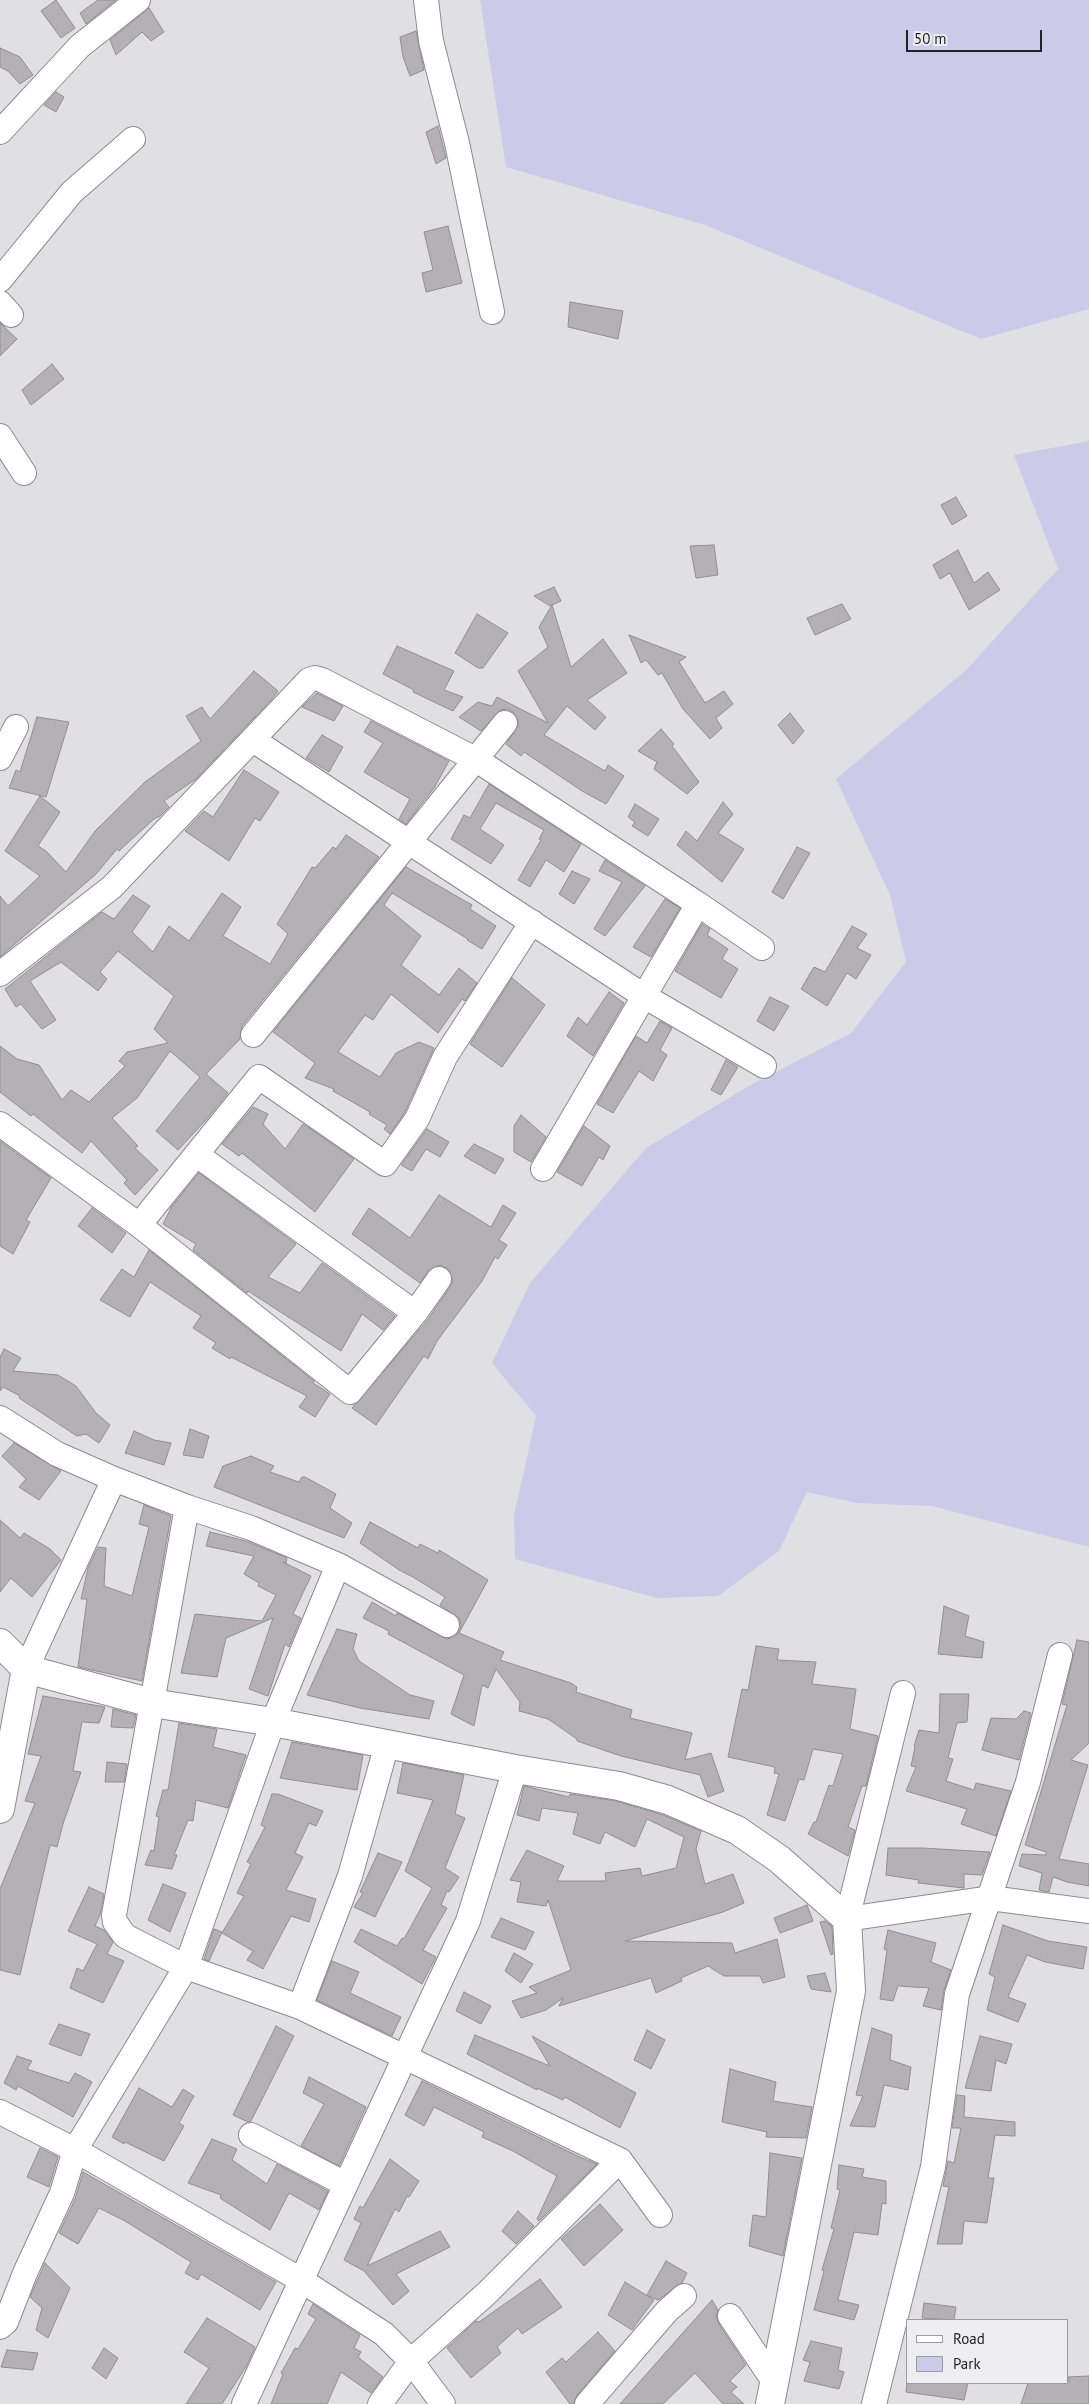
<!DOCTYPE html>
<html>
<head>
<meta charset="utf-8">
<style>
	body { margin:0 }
	#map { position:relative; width:1089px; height:2404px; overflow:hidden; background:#e0e0e4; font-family:"PT Sans",sans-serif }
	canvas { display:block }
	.legend { position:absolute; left:906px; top:2319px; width:162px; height:65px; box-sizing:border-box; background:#ededf2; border:1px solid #9c9ca0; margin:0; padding:6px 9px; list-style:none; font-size:15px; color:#232325 }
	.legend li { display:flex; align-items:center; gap:10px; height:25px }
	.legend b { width:25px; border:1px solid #9c9ca0 }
	.scale { position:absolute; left:906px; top:30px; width:136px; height:22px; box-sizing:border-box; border:2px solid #232325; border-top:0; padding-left:6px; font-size:15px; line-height:18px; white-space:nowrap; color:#232325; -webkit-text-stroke:4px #ededf2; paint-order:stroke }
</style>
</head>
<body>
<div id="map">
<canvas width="1089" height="2404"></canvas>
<ul class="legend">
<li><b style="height:6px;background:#fff"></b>Road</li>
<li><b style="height:14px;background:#cdc9e9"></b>Park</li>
</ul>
<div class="scale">50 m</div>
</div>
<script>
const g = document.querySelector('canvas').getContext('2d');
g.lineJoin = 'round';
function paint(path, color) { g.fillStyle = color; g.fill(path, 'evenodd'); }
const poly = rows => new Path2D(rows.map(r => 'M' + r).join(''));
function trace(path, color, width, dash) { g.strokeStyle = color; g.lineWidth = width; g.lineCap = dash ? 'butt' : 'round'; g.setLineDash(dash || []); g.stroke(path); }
paint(poly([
	[480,0,1089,0,1089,309,981,339,705,225,506,167],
	[1089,441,1089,1547,932,1506,857,1503,807,1492,779,1551,718,1596,657,1598,515,1559,514,1516,536,1416,492,1363,530,1283,646,1148,747,1087,851,1033,906,962,890,895,836,779,966,670,1058,569,1014,455]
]), '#cdc9e9');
const building = poly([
	[56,0,75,28,61,38,41,11,56,0],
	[98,0,116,0,86,24,80,13,98,0],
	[149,8,164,32,151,41,142,32,116,55,110,40,149,8],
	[416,31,424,70,410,76,403,57,400,37,416,31],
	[0,48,20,57,33,75,20,84,8,71,0,67,0,48],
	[56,92,64,97,56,112,44,105,56,92],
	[438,126,446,158,436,164,426,132,438,126],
	[448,226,462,283,426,292,422,273,433,270,424,232,448,226],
	[570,302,623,311,618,339,568,327,570,302],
	[0,323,17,339,0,356,0,323],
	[52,364,64,379,31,405,22,390,52,364],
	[956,497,967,516,952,525,941,505,956,497],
	[714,545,718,575,696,578,690,546,714,545],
	[958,550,974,583,988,572,1000,590,969,610,950,573,940,579,933,565,958,550],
	[554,587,561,601,550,606,534,596,554,587],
	[842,604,851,619,815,635,807,618,842,604],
	[552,605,571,667,603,639,627,673,587,700,606,717,595,730,567,706,544,735,605,771,608,765,624,776,606,804,582,791,524,752,521,756,506,744,518,726,518,718,513,712,507,709,500,710,481,731,459,717,478,702,492,706,497,697,548,723,518,671,548,647,539,627,552,605],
	[477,614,508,633,483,668,478,668,455,653,477,614],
	[629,635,686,657,679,662,705,703,724,691,733,704,716,718,722,728,710,739,683,709,662,673,658,675,646,660,641,663,629,635],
	[397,646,454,671,444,690,463,697,453,711,413,692,414,690,383,674,397,646],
	[254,671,278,691,271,700,196,779,164,801,169,807,160,816,154,819,119,851,117,849,96,874,0,957,0,896,8,906,40,876,5,851,40,796,60,812,38,846,46,851,66,872,95,831,145,782,201,741,186,716,202,707,210,719,254,671],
	[317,693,343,706,334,721,302,707,317,693],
	[790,713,804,731,793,744,778,725,790,713],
	[37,717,69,722,46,797,9,788,16,770,20,772,37,717],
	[371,721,449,761,434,788,406,824,399,819,410,799,364,772,383,743,364,732,371,721],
	[661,729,674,744,672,746,699,782,687,794,654,769,657,762,638,751,661,729],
	[322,735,343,747,329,772,306,758,322,735],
	[244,770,279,792,260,821,255,818,229,861,185,831,204,811,213,817,244,770],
	[489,784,581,844,564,872,546,860,530,887,518,880,541,840,539,839,544,830,496,803,480,829,504,845,491,864,451,839,464,815,470,818,489,784],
	[723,802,733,814,718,833,744,849,722,882,677,845,686,831,697,841,723,802],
	[635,804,659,819,648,836,632,826,635,822,628,817,635,804],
	[346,835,379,857,242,1026,240,1039,206,1074,228,1093,206,1120,178,1150,156,1131,200,1077,170,1051,137,1098,112,1118,138,1146,135,1148,158,1170,135,1195,124,1183,127,1180,91,1141,82,1153,33,1114,31,1116,0,1092,0,1046,17,1059,39,1065,62,1100,71,1090,89,1102,125,1066,119,1061,127,1052,168,1043,154,1029,174,996,118,951,100,972,107,979,98,991,61,962,30,981,56,1020,42,1029,21,1004,16,1007,5,989,102,912,114,919,133,895,150,906,132,932,153,952,169,926,189,941,222,893,241,907,223,936,270,964,288,934,277,924,312,867,315,868,333,847,336,849,346,835],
	[797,847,810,853,783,899,772,892,797,847],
	[605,860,645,886,605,936,594,929,622,882,599,871,605,860],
	[406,867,472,905,470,909,496,926,482,949,467,940,468,939,392,893,384,905,421,936,401,965,439,995,459,968,477,983,465,1001,462,999,438,1033,391,994,373,1020,365,1015,338,1052,380,1077,396,1053,419,1042,434,1048,405,1112,390,1134,384,1129,387,1125,369,1114,370,1112,333,1091,334,1089,305,1078,315,1063,273,1032,406,867],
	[572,871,590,879,574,904,559,894,572,871],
	[665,899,680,908,651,957,633,947,665,899],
	[702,924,710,929,707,935,728,949,722,959,738,969,721,998,675,971,702,924],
	[852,926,867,934,857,948,871,955,856,979,847,973,827,1006,801,989,814,967,825,972,852,926],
	[512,978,545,1005,502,1067,470,1044,512,978],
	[609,992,624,1003,593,1056,567,1036,578,1017,587,1025,609,992],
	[770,997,789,1006,774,1031,757,1021,770,997],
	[660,1021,672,1028,660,1050,667,1055,653,1081,639,1071,613,1113,597,1104,636,1036,647,1043,660,1021],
	[726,1060,738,1067,721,1095,711,1090,726,1060],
	[253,1107,268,1114,263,1124,285,1149,303,1124,354,1159,315,1212,242,1153,239,1156,222,1144,253,1107],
	[521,1115,546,1137,531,1162,514,1152,514,1126,521,1115],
	[584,1126,610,1146,603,1160,599,1157,582,1186,557,1172,584,1126],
	[427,1129,449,1142,440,1157,426,1149,412,1171,401,1165,427,1129],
	[0,1141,51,1178,26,1220,30,1222,13,1254,0,1246,0,1141],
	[474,1144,504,1159,495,1174,464,1156,474,1144],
	[199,1173,296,1244,268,1277,300,1293,322,1263,395,1316,383,1330,362,1314,341,1351,248,1291,247,1293,193,1250,196,1244,163,1224,172,1206,199,1173],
	[439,1195,491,1227,503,1205,516,1213,499,1240,507,1245,498,1259,495,1257,482,1281,437,1341,428,1359,424,1356,376,1425,352,1408,426,1322,450,1287,453,1280,447,1268,440,1265,428,1271,420,1283,352,1234,369,1208,410,1238,439,1195],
	[92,1208,126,1233,112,1253,78,1226,92,1208],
	[149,1250,314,1381,313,1383,330,1394,315,1417,299,1407,307,1396,231,1357,230,1359,212,1348,216,1343,193,1328,201,1316,150,1282,130,1317,100,1300,122,1269,134,1277,149,1250],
	[4,1349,21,1358,13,1371,58,1375,76,1386,96,1413,110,1425,99,1443,86,1434,77,1436,19,1398,20,1396,3,1387,0,1391,0,1357,4,1349],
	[190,1429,209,1436,203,1458,183,1455,190,1429],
	[134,1431,154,1440,171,1443,164,1465,125,1453,134,1431],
	[14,1443,61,1471,39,1500,19,1487,26,1479,2,1456,14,1443],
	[251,1456,274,1466,270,1472,299,1482,302,1477,305,1477,336,1494,330,1508,352,1523,344,1538,214,1487,223,1466,251,1456],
	[144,1505,171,1516,142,1681,78,1667,87,1599,81,1599,88,1568,98,1547,106,1548,104,1586,132,1596,149,1527,139,1524,144,1505],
	[0,1520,20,1538,24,1533,50,1549,61,1560,32,1597,11,1578,0,1592,0,1520],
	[370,1522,418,1548,420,1544,438,1553,439,1550,488,1580,459,1633,504,1652,500,1660,571,1683,577,1687,576,1692,632,1710,630,1718,692,1733,685,1760,711,1753,724,1791,708,1797,700,1775,621,1756,577,1741,577,1739,548,1719,519,1711,520,1702,496,1669,488,1688,482,1685,474,1726,451,1714,464,1675,388,1634,389,1631,363,1618,372,1602,396,1616,397,1613,447,1639,454,1637,459,1632,461,1625,459,1618,440,1605,445,1597,413,1577,399,1570,360,1543,370,1522],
	[210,1532,246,1541,287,1558,286,1563,283,1562,311,1576,293,1614,301,1618,289,1647,285,1644,268,1696,249,1689,273,1618,226,1638,217,1677,181,1673,195,1614,262,1621,276,1595,258,1586,259,1583,244,1574,254,1556,206,1546,210,1532],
	[944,1606,969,1616,965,1636,984,1642,982,1658,938,1654,944,1606],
	[337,1629,357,1634,353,1649,359,1661,410,1695,434,1701,429,1719,360,1708,307,1695,337,1629],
	[1077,1640,1089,1642,1089,1743,1071,1760,1088,1765,1059,1859,1089,1864,1089,1886,1067,1882,1053,1877,1049,1892,1039,1890,1042,1873,1019,1866,1022,1854,1046,1855,1046,1852,1025,1845,1067,1705,1062,1704,1077,1640],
	[756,1646,779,1649,777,1660,816,1662,812,1684,856,1689,850,1729,878,1736,866,1786,862,1786,848,1827,855,1830,848,1856,808,1834,814,1822,816,1822,829,1785,833,1786,843,1754,813,1749,804,1780,799,1779,785,1821,767,1815,779,1774,774,1773,775,1767,728,1757,742,1689,748,1690,756,1646],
	[940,1694,969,1694,967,1722,957,1723,948,1758,953,1759,946,1781,974,1790,976,1783,1011,1791,996,1836,961,1824,967,1809,906,1791,916,1767,911,1766,915,1747,914,1746,919,1730,939,1733,940,1694],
	[43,1696,105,1707,99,1723,82,1722,73,1771,81,1772,63,1824,57,1847,50,1845,20,1975,0,1970,0,1889,35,1803,25,1801,41,1756,28,1754,43,1696],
	[113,1709,136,1715,133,1728,111,1727,113,1709],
	[1024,1711,1031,1713,1019,1760,982,1750,991,1718,1016,1719,1024,1711],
	[179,1723,217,1729,213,1747,246,1755,228,1808,196,1800,193,1821,188,1820,174,1855,177,1855,172,1869,145,1865,151,1850,154,1851,159,1817,156,1816,163,1790,168,1790,179,1723],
	[292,1742,363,1755,357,1790,280,1778,292,1742],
	[107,1762,127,1764,124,1782,105,1782,107,1762],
	[403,1763,464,1775,455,1814,465,1818,445,1868,459,1877,449,1892,447,1891,441,1905,447,1908,423,1950,436,1957,422,1984,354,1942,361,1929,397,1946,402,1938,404,1939,432,1888,405,1871,433,1800,397,1793,403,1763],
	[524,1786,569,1797,570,1794,616,1801,663,1815,701,1831,696,1849,705,1884,733,1874,744,1903,723,1912,625,1941,732,1943,735,1953,777,1939,785,1977,763,1983,760,1976,724,1976,708,1966,681,1978,682,1981,656,1993,651,1978,559,2006,563,1998,546,2010,521,2018,512,2001,537,1993,529,1987,571,1970,548,1900,546,1906,517,1902,521,1882,510,1880,527,1850,564,1866,557,1881,606,1881,605,1873,640,1868,642,1876,676,1868,684,1837,647,1819,635,1847,605,1832,600,1844,573,1834,578,1813,542,1808,539,1821,517,1815,524,1786],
	[272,1794,278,1794,323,1811,316,1826,309,1823,295,1853,303,1857,286,1890,316,1899,309,1922,291,1916,263,1969,247,1960,253,1951,222,1933,244,1896,237,1893,251,1864,247,1862,265,1827,261,1825,272,1794],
	[888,1848,923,1848,990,1852,982,1875,964,1874,964,1888,918,1883,919,1880,886,1875,888,1848],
	[378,1853,402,1862,375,1917,354,1907,363,1893,360,1892,378,1853],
	[163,1884,186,1893,170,1932,148,1920,163,1884],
	[89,1887,104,1894,100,1915,95,1926,104,1930,113,1942,107,1954,124,1961,103,2003,70,1988,77,1968,83,1971,97,1944,68,1931,89,1887],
	[807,1905,813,1921,780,1933,774,1918,807,1905],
	[501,1918,534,1932,525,1950,491,1937,501,1918],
	[825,1921,832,1926,833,1954,831,1955,820,1922,825,1921],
	[1003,1925,1048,1941,1087,1947,1083,1969,1045,1962,1027,1955,1008,1997,1026,2004,1018,2022,987,2010,995,1977,989,1974,1003,1925],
	[214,1929,222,1932,209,1961,204,1959,214,1929],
	[888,1930,936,1943,931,1962,951,1970,944,1990,941,2010,923,2006,929,1988,898,1986,893,2001,880,1999,887,1950,884,1949,888,1930],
	[514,1953,533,1964,521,1983,505,1971,514,1953],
	[332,1961,359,1972,350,1993,401,2017,392,2036,317,2000,332,1961],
	[825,1973,831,1992,811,1989,807,1976,825,1973],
	[464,1992,491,2006,481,2024,456,2011,464,1992],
	[59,2024,90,2034,81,2056,49,2044,59,2024],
	[276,2026,294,2036,251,2121,248,2122,233,2115,276,2026],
	[872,2028,892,2035,890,2060,911,2067,908,2090,884,2085,875,2127,850,2126,863,2096,856,2095,872,2028],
	[647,2030,665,2040,651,2069,634,2060,647,2030],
	[475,2035,550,2066,532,2036,636,2093,620,2128,565,2097,563,2100,537,2088,537,2090,467,2054,475,2035],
	[980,2036,1012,2044,1006,2064,996,2060,991,2091,965,2088,980,2036],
	[17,2056,32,2061,27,2069,69,2083,75,2073,92,2082,73,2117,18,2086,16,2090,4,2083,17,2056],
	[730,2069,776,2082,773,2101,812,2107,806,2138,766,2137,767,2132,722,2122,730,2069],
	[309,2077,366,2107,339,2166,301,2146,324,2104,303,2093,309,2077],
	[422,2081,582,2158,597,2164,539,2221,537,2219,557,2176,513,2151,482,2137,484,2132,434,2107,424,2126,405,2115,422,2081],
	[139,2088,172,2107,183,2089,194,2096,179,2123,184,2126,164,2161,125,2142,124,2144,112,2137,139,2088],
	[957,2095,965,2096,964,2117,1015,2122,1015,2136,995,2135,988,2178,994,2178,987,2223,964,2221,962,2244,937,2244,949,2187,943,2186,948,2161,954,2163,961,2128,952,2128,957,2095],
	[212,2139,237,2149,232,2160,267,2184,277,2164,328,2191,319,2210,289,2193,270,2230,220,2198,221,2195,188,2183,212,2139],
	[40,2148,58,2157,49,2187,27,2177,40,2148],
	[770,2153,802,2158,783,2256,749,2246,753,2215,766,2217,770,2153],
	[390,2159,419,2181,409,2197,407,2196,399,2212,395,2209,367,2266,440,2231,450,2247,396,2274,409,2291,393,2305,364,2271,344,2260,361,2223,354,2219,360,2206,363,2208,390,2159],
	[839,2165,864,2169,862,2177,886,2181,886,2204,882,2203,878,2235,854,2232,838,2300,859,2305,854,2320,814,2310,824,2271,822,2270,834,2229,831,2228,840,2190,837,2189,839,2165],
	[83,2172,276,2282,260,2310,201,2274,198,2280,185,2273,191,2262,125,2221,99,2208,78,2244,59,2233,75,2199,83,2172],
	[600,2204,623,2230,584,2266,561,2239,600,2204],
	[518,2211,534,2226,516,2244,502,2231,518,2211],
	[666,2261,687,2273,682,2283,658,2300,647,2295,666,2261],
	[45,2263,70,2288,48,2338,36,2330,42,2308,30,2297,45,2263],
	[540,2279,562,2307,522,2334,518,2328,497,2347,501,2353,471,2378,447,2348,476,2321,479,2322,540,2279],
	[625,2282,654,2300,632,2330,608,2315,625,2282],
	[712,2300,718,2310,716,2316,719,2324,746,2365,730,2381,737,2387,731,2392,744,2404,723,2404,695,2373,663,2404,620,2404,712,2300],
	[924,2303,956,2307,954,2320,922,2318,924,2303],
	[313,2304,360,2335,354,2348,361,2352,358,2357,383,2377,371,2393,341,2372,327,2404,271,2404,283,2374,281,2373,295,2348,298,2349,316,2319,308,2314,313,2304],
	[207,2318,255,2347,247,2365,222,2404,186,2404,209,2368,184,2352,207,2318],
	[598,2332,615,2351,577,2395,574,2404,570,2404,546,2372,562,2358,566,2362,598,2332],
	[811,2341,842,2348,838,2370,844,2372,839,2389,804,2381,810,2362,803,2360,811,2341],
	[104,2348,118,2358,106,2379,92,2368,104,2348],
	[7,2350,38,2353,33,2370,1,2367,7,2350],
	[1089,2376,1089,2404,1021,2404,1028,2383,1068,2383,1068,2377,1089,2376],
	[907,2383,968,2383,964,2400,906,2392,907,2383]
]);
paint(building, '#b4b0b4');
trace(building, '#918e91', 1);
const minor = poly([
	[426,0,431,41,457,143,492,312],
	[0,132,80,46,138,0],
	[0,280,72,192,133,139],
	[0,303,11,315],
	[0,436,24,473],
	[253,740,644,996,764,1066],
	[0,758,16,727],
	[0,974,112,887,309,680,315,678,322,680,475,759,698,904,762,948],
	[253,1035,505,723],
	[0,1124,139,1225,350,1392,415,1313,439,1279],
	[197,1155,415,1313],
	[543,1169,698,904],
	[139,1225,259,1077,385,1164,417,1119,445,1057,532,922],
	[0,1418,57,1454,114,1479,187,1507,251,1528,338,1565,447,1625],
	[187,1507,114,1915,115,1922,125,1936,186,1967,300,2007,620,2160,660,2215],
	[26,1669,114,1479],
	[903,1693,847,1919,990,1898,1089,1911],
	[300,2007,350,1876,387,1744],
	[0,2112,75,2150,301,2280,384,2334,411,2361,443,2404],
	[251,2135,345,2184],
	[730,2316,775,2383],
	[0,2327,6,2322,25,2273,62,2193,75,2150,186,1967,273,1722,338,1565],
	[244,2404,468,1921,515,1769],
	[380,2404,411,2361,487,2293,620,2160],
	[587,2404,667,2311,684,2296],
	[874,2404,933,2167,957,1994,1028,1782,1060,1655]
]);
const major = poly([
	[0,1643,26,1669,152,1703,273,1722,515,1769,619,1786,668,1800,737,1830,779,1859,847,1919,851,1991,770,2404],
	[0,1809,26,1669]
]);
trace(minor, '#8b8a8e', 26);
trace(major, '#8b8a8e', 30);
trace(minor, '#fff', 24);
trace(major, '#fff', 28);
</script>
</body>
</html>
